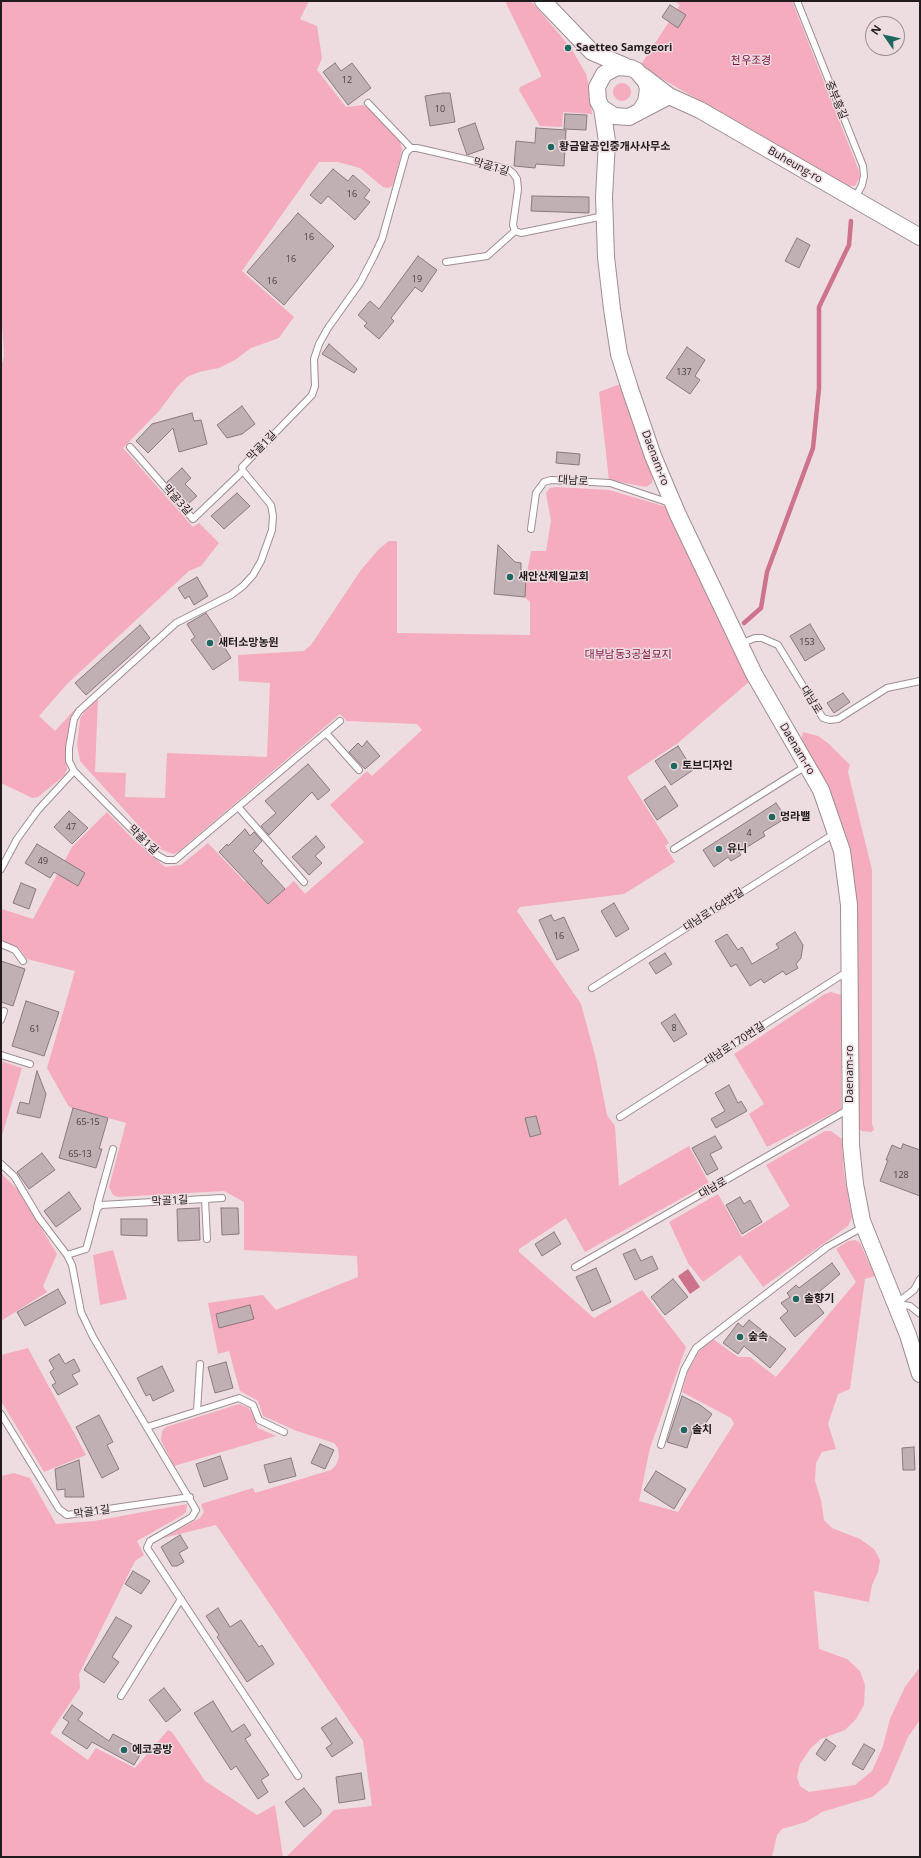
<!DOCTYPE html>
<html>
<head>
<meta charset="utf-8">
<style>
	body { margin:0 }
	#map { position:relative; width:921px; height:1858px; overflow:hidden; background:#eddce0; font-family:"Open Sans",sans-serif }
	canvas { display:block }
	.frame { position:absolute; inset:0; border:2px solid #211b1d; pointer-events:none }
	.north { position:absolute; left:865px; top:16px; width:40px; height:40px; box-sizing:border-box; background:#eddce0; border:1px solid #9b8f92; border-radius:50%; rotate:304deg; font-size:11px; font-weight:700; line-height:16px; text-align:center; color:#211b1d }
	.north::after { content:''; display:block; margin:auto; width:14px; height:18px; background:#1f675e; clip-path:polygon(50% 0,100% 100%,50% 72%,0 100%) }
</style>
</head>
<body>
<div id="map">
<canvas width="921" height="1858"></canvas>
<div class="frame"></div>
<div class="north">N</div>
</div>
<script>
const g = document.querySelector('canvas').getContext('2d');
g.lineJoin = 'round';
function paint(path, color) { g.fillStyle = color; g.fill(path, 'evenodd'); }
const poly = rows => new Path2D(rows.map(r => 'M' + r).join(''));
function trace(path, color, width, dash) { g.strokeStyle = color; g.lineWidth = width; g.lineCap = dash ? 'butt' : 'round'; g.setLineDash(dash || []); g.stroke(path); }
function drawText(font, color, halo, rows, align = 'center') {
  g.font = font + ' "Open Sans","Noto Sans KR",sans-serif'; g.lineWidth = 3; g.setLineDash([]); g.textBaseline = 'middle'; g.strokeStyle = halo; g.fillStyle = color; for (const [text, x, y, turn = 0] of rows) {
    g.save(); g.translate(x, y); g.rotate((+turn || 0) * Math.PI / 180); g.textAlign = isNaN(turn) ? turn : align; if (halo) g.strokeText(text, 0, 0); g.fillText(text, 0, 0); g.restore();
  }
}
paint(poly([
	[1,1,309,1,300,19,317,26,322,58,317,70,346,107,363,105,370,109,400,141,402,150,395,180,392,186,388,188,383,187,360,168,338,162,319,162,242,271,294,317,279,338,251,348,235,360,219,368,199,372,187,377,177,387,159,411,123,448,193,527,199,523,219,543,201,566,189,571,68,683,39,716,55,731,77,707,72,719,66,763,67,769,65,775,38,797,32,798,1,783,1,367,4,356,1,308],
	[505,1,531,1,571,48,586,74,590,91,592,114,563,112,562,127,540,126,519,90,520,87,541,77,541,75],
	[674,1,792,1,859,171,860,177,855,186,847,186,640,66,680,5],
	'613 92a9 9 0 1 1 18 0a9 9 0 1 1-18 0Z',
	[620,384,653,476,652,483,646,487,609,480,599,392],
	[556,487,609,490,667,507,750,681,678,743,627,777,669,843,665,846,675,862,624,894,520,907,517,911,581,1004,596,1059,607,1115,615,1126,619,1186,689,1146,709,1183,585,1252,566,1218,519,1249,519,1252,594,1318,642,1290,686,1347,650,1448,639,1501,678,1512,734,1424,731,1418,682,1392,688,1371,700,1350,713,1339,738,1357,750,1357,776,1377,856,1282,836,1249,848,1241,855,1240,860,1243,875,1276,865,1279,850,1389,838,1394,828,1424,836,1449,822,1452,816,1463,815,1481,821,1500,824,1520,832,1528,860,1539,874,1549,880,1560,878,1572,872,1585,869,1602,814,1591,819,1649,847,1659,860,1671,865,1685,864,1705,856,1719,845,1730,821,1739,810,1749,800,1764,797,1777,800,1786,809,1792,855,1785,872,1771,883,1746,890,1719,905,1687,920,1667,920,1720,908,1737,888,1784,872,1797,822,1812,806,1822,782,1829,777,1835,772,1857,286,1857,334,1810,372,1806,363,1741,216,1525,163,1538,200,1518,204,1512,201,1504,253,1488,255,1493,331,1470,336,1465,339,1457,338,1448,334,1443,297,1431,263,1416,258,1401,240,1391,229,1351,218,1354,208,1303,263,1295,276,1310,358,1277,357,1256,244,1250,244,1202,224,1191,118,1197,113,1195,109,1187,126,1123,69,1107,47,1068,75,971,27,959,18,947,1,941,1,907,2,909,33,919,72,847,107,812,133,839,165,867,181,865,208,843,245,882,247,880,268,904,294,881,305,894,364,842,330,805,367,771,372,776,422,730,417,724,347,721,340,714,178,852,173,854,160,849,80,761,77,745,80,719,84,712,98,698,95,772,126,773,125,797,165,798,167,753,267,757,270,683,239,681,238,655,304,651,311,645,361,570,379,549,389,541,397,541,397,633,530,635,530,602,525,597,526,578,531,551,546,551,551,521,546,493,550,488],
	[803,732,818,736,828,743,850,765,848,772,872,870,872,1124,874,1130,871,1132,862,1131,859,1129,856,904,847,846,841,822,828,788,801,740],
	[831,992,841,995,841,1109,767,1147,749,1114,764,1104,734,1054,825,994],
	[1,1061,22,1068,1,1139],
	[825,1131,831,1131,842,1139,844,1173,852,1217,848,1226,763,1287,740,1255,703,1282,688,1263,669,1222,718,1194,742,1237,790,1206,766,1165],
	[1,1173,18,1190,57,1254,43,1286,47,1292,1,1321],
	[113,1250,127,1299,100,1305,93,1255],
	[28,1348,86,1455,44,1472,1,1401,1,1355],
	[239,1404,247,1407,251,1411,258,1428,276,1436,174,1466,161,1440,162,1431,166,1427],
	[14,1473,30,1478,56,1524,94,1521,187,1504,186,1512,181,1516,137,1541,144,1555,135,1561,79,1674,80,1688,50,1733,88,1760,96,1748,135,1768,168,1730,172,1732,205,1781,257,1815,275,1805,283,1857,1,1857,1,1476]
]), '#f5acbf');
paint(poly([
	[688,1269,700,1287,690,1294,678,1276]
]), '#cd738c');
trace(poly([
	[744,623,761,608,767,572,813,448,819,388,819,307,849,245,851,221]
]), '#cd738c', 4.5);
const building = poly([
	[670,5,686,15,678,28,662,17,670,5],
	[335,63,341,71,352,63,371,88,348,105,323,72,335,63],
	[443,93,450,93,455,122,430,126,425,96,443,93],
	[565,114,587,115,586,130,564,129,565,114],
	[475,123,484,149,467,155,458,129,475,123],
	[536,128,566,130,564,166,536,164,535,168,514,166,516,141,535,143,536,128],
	[333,169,348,181,353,175,370,190,364,198,370,202,355,220,328,196,321,204,310,195,333,169],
	[532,196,589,197,589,213,531,211,532,196],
	[298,213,334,246,284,305,247,272,298,213],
	[797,238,810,245,799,268,785,261,797,238],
	[418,256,437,270,422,292,415,287,391,318,394,321,379,339,364,326,367,323,358,315,370,301,379,309,418,256],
	[329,344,357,369,354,373,322,354,329,344],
	[687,347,705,360,695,376,700,380,690,394,666,378,687,347],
	[242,406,255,424,242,434,227,438,217,425,242,406],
	[192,413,194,421,201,420,207,444,179,452,173,428,148,453,136,441,152,424,192,413],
	[557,452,580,454,579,465,556,463,557,452],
	[182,468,191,478,185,484,197,496,188,504,167,482,182,468],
	[237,493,250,506,224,529,211,516,237,493],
	[498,545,515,562,521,563,521,570,526,578,525,597,494,594,498,545],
	[197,577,208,596,194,605,189,596,185,599,178,588,197,577],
	[206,613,228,646,225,648,231,658,213,670,191,640,195,637,187,624,206,613],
	[810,624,825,649,805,661,790,636,810,624],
	[140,625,150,638,86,695,75,683,140,625],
	[843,693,850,702,834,713,827,703,843,693],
	[367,741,380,756,365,769,349,752,358,743,362,747,367,741],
	[678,746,693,770,671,785,655,761,678,746],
	[308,764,330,790,318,800,312,792,269,835,261,826,276,813,265,801,308,764],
	[665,786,678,806,657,820,644,800,665,786],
	[776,803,786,818,763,832,765,836,739,852,741,855,731,861,728,857,714,867,703,850,776,803],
	[69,811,88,828,72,844,54,827,69,811],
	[245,829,250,836,254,832,262,841,253,851,263,861,261,863,285,889,268,904,219,852,227,844,228,846,245,829],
	[316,836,325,847,315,856,322,863,309,875,292,857,316,836],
	[37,844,85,873,78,886,54,872,50,878,25,863,37,844],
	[21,883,36,889,29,909,13,903,21,883],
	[614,903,629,929,616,937,601,911,614,903],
	[551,915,554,921,564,917,579,950,557,960,539,920,551,915],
	[795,932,803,945,801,958,796,964,798,968,786,975,783,971,764,983,761,979,750,986,736,964,731,967,715,941,727,934,738,950,742,947,752,964,779,948,776,944,795,932],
	[665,953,672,964,656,974,649,963,665,953],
	[1,961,25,969,13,1006,1,1002,1,961],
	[26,1001,59,1012,44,1056,12,1046,26,1001],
	[675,1014,687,1034,674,1042,661,1023,675,1014],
	[37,1071,46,1094,40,1118,17,1113,20,1102,29,1104,37,1071],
	[729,1085,738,1103,741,1101,747,1111,716,1128,711,1119,725,1111,715,1093,729,1085],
	[73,1108,108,1118,99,1149,102,1149,96,1168,59,1158,73,1108],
	[536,1116,541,1134,530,1137,525,1118,536,1116],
	[715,1136,722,1148,710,1154,718,1169,707,1175,692,1148,715,1136],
	[903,1144,920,1150,920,1196,880,1181,888,1160,886,1160,892,1145,901,1149,903,1144],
	[42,1153,55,1170,29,1189,17,1172,42,1153],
	[69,1192,81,1209,56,1227,44,1211,69,1192],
	[740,1197,744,1204,750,1200,762,1222,742,1234,726,1205,740,1197],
	[199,1208,200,1240,178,1241,177,1209,199,1208],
	[221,1208,238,1208,239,1234,222,1235,221,1208],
	[121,1219,147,1219,147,1236,121,1235,121,1219],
	[554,1232,561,1244,542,1256,535,1244,554,1232],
	[635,1249,641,1261,652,1256,658,1269,635,1280,623,1254,635,1249],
	[832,1263,840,1274,812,1298,824,1313,795,1337,780,1318,788,1311,781,1303,790,1297,787,1293,796,1285,799,1288,832,1263],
	[596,1268,611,1302,592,1311,576,1277,596,1268],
	[673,1279,688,1297,665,1315,651,1297,673,1279],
	[58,1289,66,1303,25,1326,17,1312,58,1289],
	[250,1305,254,1319,219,1328,216,1314,250,1305],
	[749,1320,786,1349,770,1368,744,1346,738,1354,723,1343,738,1323,743,1327,749,1320],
	[59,1354,65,1364,74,1359,80,1371,72,1375,78,1384,58,1395,52,1385,56,1383,50,1372,54,1369,49,1360,59,1354],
	[226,1362,233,1388,215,1393,208,1367,226,1362],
	[162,1366,174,1391,153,1401,150,1394,146,1396,137,1378,162,1366],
	[682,1396,700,1405,712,1414,698,1434,692,1432,687,1448,667,1442,682,1396],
	[99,1415,113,1442,107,1445,119,1469,102,1478,76,1427,99,1415],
	[320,1444,334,1450,325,1469,311,1463,320,1444],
	[914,1447,915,1470,903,1470,902,1448,914,1447],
	[220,1456,228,1479,204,1487,196,1464,220,1456],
	[291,1458,296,1476,269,1483,264,1465,291,1458],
	[79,1460,84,1497,65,1497,65,1489,57,1490,55,1469,79,1460],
	[656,1471,686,1489,674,1509,644,1490,656,1471],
	[180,1535,188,1548,179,1553,184,1562,177,1566,172,1566,161,1547,180,1535],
	[133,1571,150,1581,141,1594,125,1584,133,1571],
	[218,1608,230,1627,241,1620,259,1647,262,1645,274,1664,247,1682,217,1637,219,1635,206,1616,218,1608],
	[116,1617,132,1626,112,1657,119,1662,104,1683,84,1670,116,1617],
	[164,1688,181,1710,166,1722,149,1700,164,1688],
	[213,1701,232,1732,244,1724,251,1735,245,1739,269,1775,261,1780,268,1792,258,1799,236,1766,231,1770,194,1713,213,1701],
	[72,1705,83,1713,78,1720,109,1741,113,1734,143,1750,134,1765,92,1742,87,1749,62,1733,69,1722,63,1718,72,1705],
	[336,1718,353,1743,332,1757,326,1748,332,1744,321,1728,336,1718],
	[826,1739,836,1746,825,1761,816,1754,826,1739],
	[864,1744,875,1750,863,1770,852,1764,864,1744],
	[361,1773,365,1799,339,1803,336,1777,361,1773],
	[304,1788,321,1810,321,1814,304,1827,285,1802,304,1788]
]);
paint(building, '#c0b0b3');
trace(building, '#897a7d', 1);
const service = poly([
	[797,1,863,166,864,176,862,185,855,198],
	[368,103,411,148],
	[446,262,487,256,515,231],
	[130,447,193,519,243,471],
	[531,529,536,493,544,482,551,480,610,483,670,503],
	[740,644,755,638,762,638,778,645,819,712,823,718,830,720,838,719,887,688,920,681],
	[340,721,175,860,166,860,157,855,74,771,69,761,69,748,74,719,79,711,176,623,231,595,243,586,253,575,261,561,272,530,273,516,271,505,243,471,242,467,312,395,315,386,314,359,319,344,328,328,360,283,374,256,382,239,406,153,411,148,417,148,508,169,513,173,517,179,518,189,513,225,515,231,521,233,604,216],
	[326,733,359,770],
	[239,808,304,882],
	[674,849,806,766],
	[1,869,17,839,38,810,74,771],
	[1,944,15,950,23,961],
	[592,988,835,833],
	[1,1020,4,1011],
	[1,1055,30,1064],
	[620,1117,848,971],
	[1,1164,14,1176,39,1218,67,1255,72,1265,81,1312,93,1337,196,1510,192,1517,150,1541,147,1548,298,1776],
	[205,1199,207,1239],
	[97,1207,113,1149],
	[67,1255,86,1249,87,1246,97,1209,101,1205,222,1198],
	[575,1267,849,1109],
	[897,1303,914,1290,920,1279],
	[897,1304,910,1306,920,1314],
	[197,1411,200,1364],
	[1,1414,59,1509,67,1515,190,1497],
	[147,1427,239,1398,253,1405,259,1420,284,1432],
	[661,1445,684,1370,696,1348,827,1247,863,1227],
	[121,1696,181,1599]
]);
const tertiary = poly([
	[543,1,592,52,625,66],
	[643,76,669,96,700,110,920,237],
	[602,108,607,141,604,197,606,257,612,309,619,354,630,389,653,456,678,515,754,674,821,790,842,851,849,905,851,1145,855,1184,862,1221,908,1335,920,1374],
	[642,108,646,102,648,89,646,82,637,71,631,68,617,67,604,74,597,87,598,101,602,108,614,116,629,117,669,96]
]);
trace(service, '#9e8e92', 8);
trace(tertiary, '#9e8e92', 18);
trace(service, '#fff', 6);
trace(tertiary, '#fff', 16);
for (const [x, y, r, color] of [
	[568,48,4,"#1f675e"],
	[551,147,4,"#1f675e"],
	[510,577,4,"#1f675e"],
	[210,643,4,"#1f675e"],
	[674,766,4,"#1f675e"],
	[772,817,4,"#1f675e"],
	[719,849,4,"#1f675e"],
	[796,1299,4,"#1f675e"],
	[740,1337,4,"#1f675e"],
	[684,1430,4,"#1f675e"],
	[124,1750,4,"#1f675e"]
]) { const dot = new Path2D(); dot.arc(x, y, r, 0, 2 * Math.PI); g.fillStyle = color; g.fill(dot); trace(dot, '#eddce0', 1.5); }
drawText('9px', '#494042', null, [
	["12",347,80],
	["10",440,109],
	["16",352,194],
	["16",309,237],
	["16",291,259],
	["19",417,279],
	["16",272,281],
	["137",684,372],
	["153",807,642],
	["47",71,827],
	["4",749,833],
	["49",43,861],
	["16",559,936],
	["8",674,1028],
	["61",35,1029],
	["65-15",88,1122],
	["65-13",80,1154],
	["128",901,1175]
]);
drawText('bold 11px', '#211b1d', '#eddce0', [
	["Saetteo Samgeori",576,48],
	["황금알공인중개사사무소",559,147],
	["새안산제일교회",518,577],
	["새터소망농원",218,643],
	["토브디자인",682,766],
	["멍라밸",780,817],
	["유니",727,849],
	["솔향기",804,1299],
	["숲속",748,1337],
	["솔치",692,1430],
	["에코공방",132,1750]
], 'left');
drawText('11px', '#7e0f3e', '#eddce0', [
	["천우조경",751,61],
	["대부남동3공설묘지",628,655]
]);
drawText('11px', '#211b1d', '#eddce0', [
	["중부흥길",836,100,68],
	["Buheung-ro",795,165,30],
	["막골1길",491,167,17],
	["막골1길",262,446,-45],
	["Daenam-ro",655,458,69],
	["대남로",573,481,3],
	["막골3길",177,500,48],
	["대남로",811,700,58],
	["Daenam-ro",797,749,59],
	["막골1길",143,840,44],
	["대남로164번길",714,910,-33],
	["대남로170번길",735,1044,-33],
	["Daenam-ro",850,1074,-90],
	["대남로",713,1188,-30],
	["막골1길",170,1201,-3],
	["막골1길",92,1512,-8]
]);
</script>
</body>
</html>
